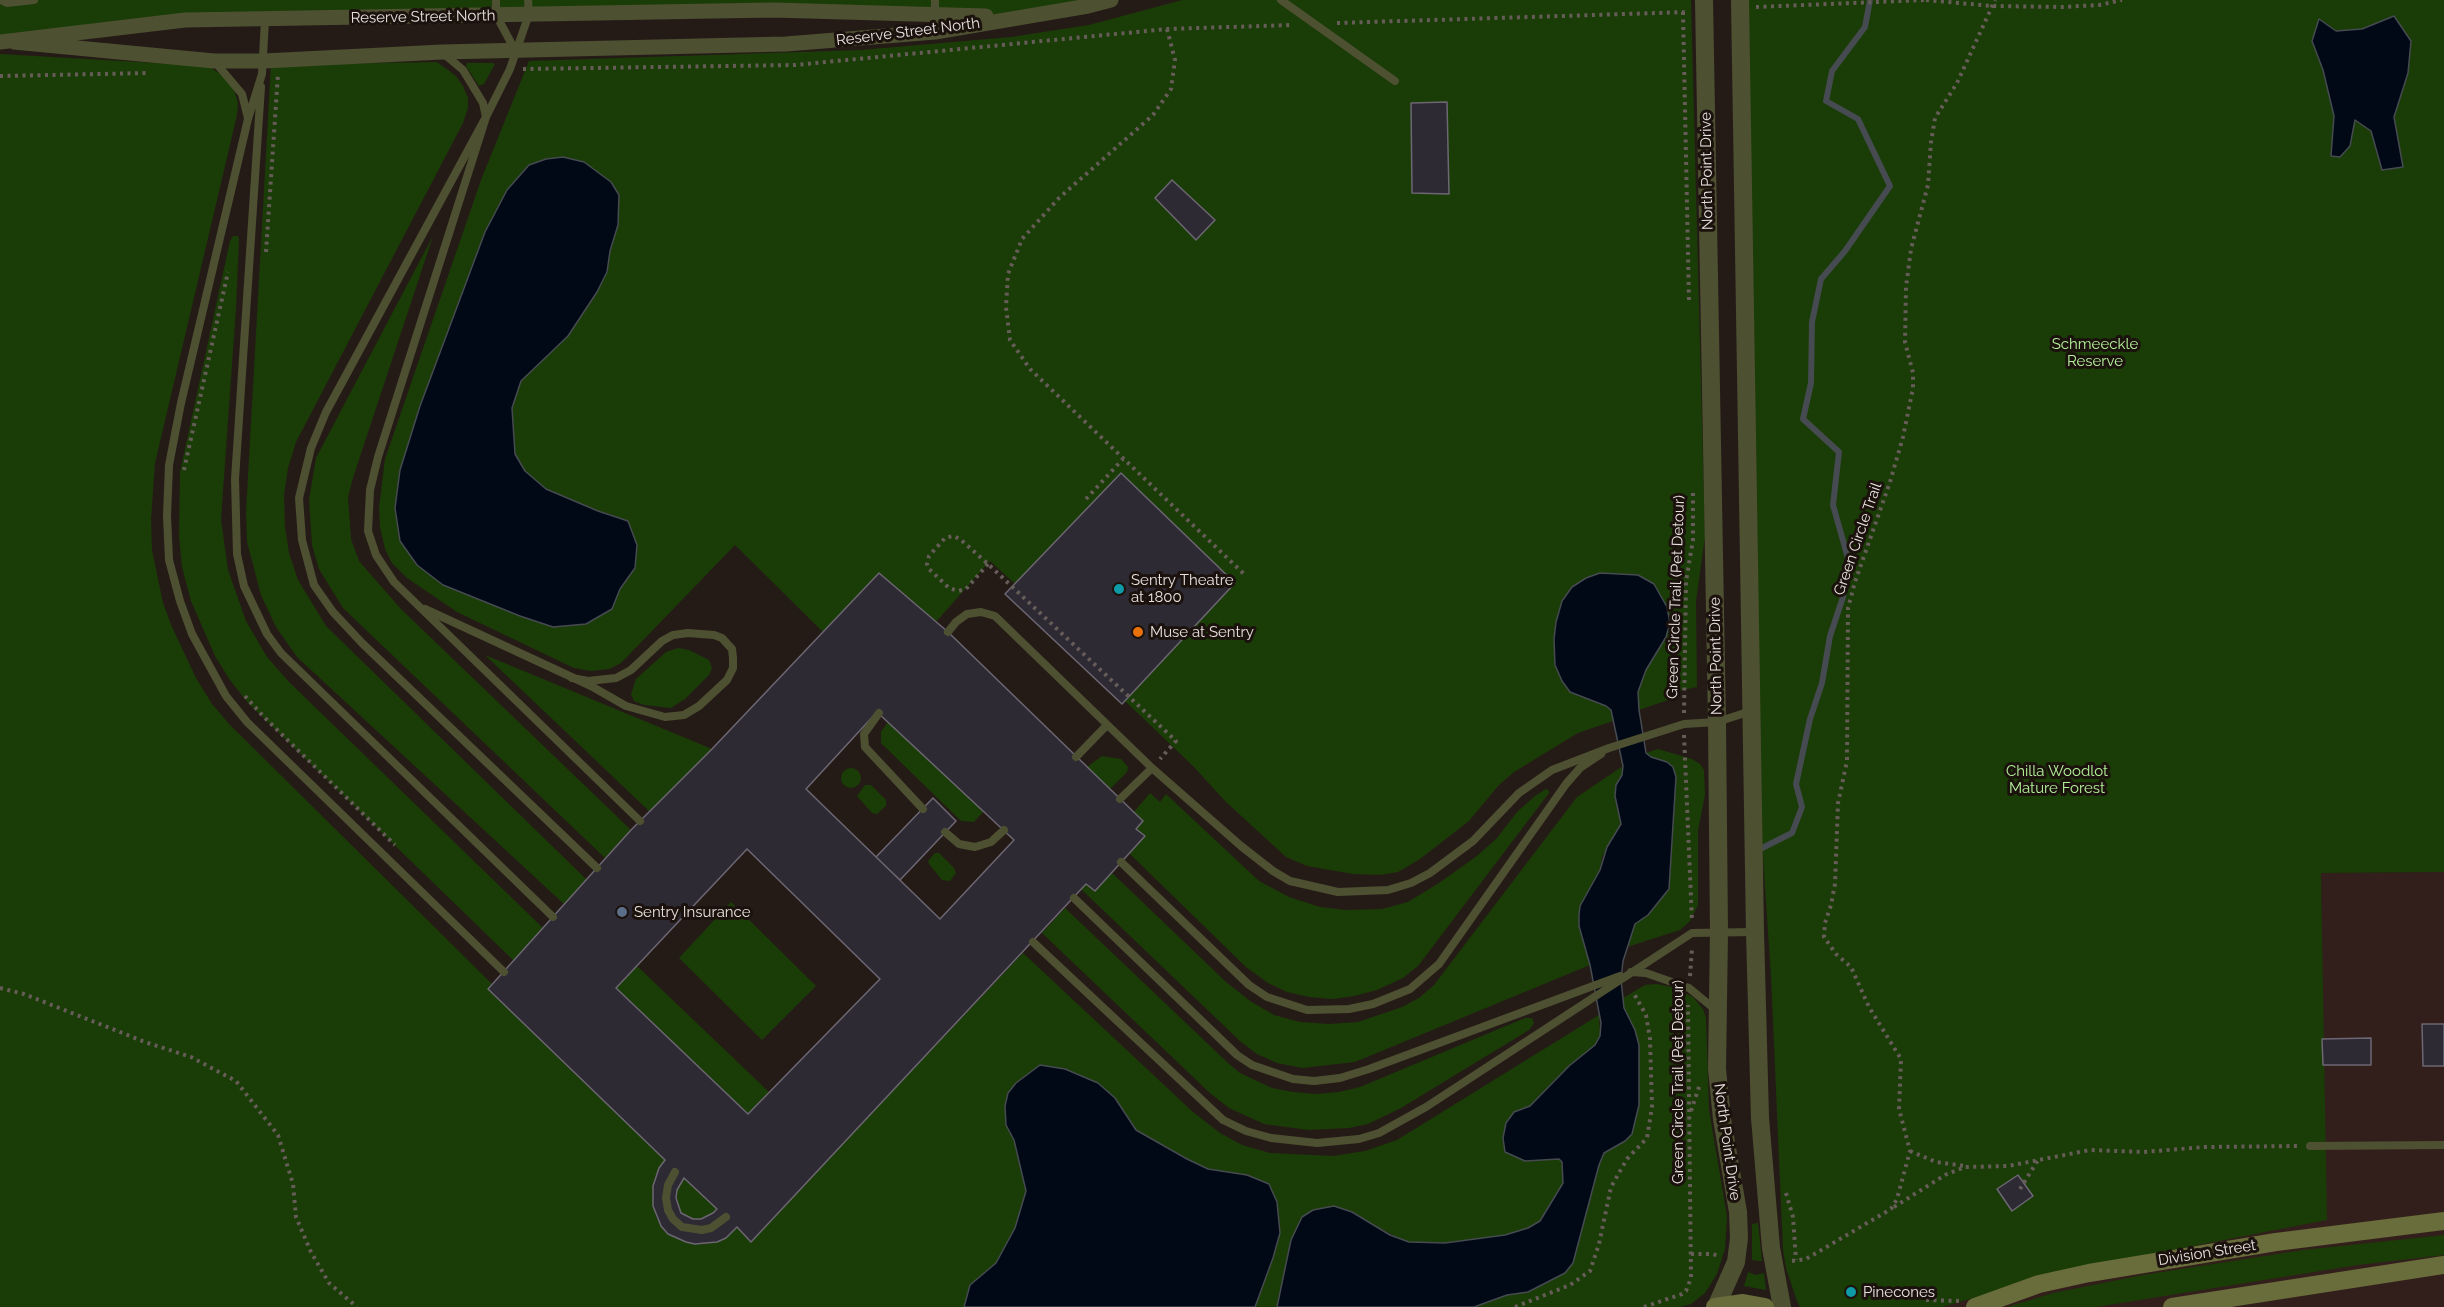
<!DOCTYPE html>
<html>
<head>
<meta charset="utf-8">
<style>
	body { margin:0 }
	canvas { display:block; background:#251b16 }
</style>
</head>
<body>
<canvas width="2444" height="1307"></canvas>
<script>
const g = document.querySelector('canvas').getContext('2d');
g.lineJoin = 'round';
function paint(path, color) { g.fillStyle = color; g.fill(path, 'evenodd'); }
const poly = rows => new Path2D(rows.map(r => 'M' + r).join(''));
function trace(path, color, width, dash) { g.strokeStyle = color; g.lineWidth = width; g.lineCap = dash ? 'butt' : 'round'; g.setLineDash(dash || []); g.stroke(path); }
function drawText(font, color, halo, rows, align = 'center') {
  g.font = font + ' Raleway,sans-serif'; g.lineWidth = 6; g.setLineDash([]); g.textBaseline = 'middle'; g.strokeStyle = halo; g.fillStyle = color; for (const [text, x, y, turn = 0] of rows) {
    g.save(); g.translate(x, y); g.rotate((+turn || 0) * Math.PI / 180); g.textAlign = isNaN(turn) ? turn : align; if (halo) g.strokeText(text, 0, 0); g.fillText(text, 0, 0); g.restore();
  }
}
paint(poly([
	[2444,872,2444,1307,1942,1307,2080,1268,2323,1065,2321,873]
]), '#321f1b');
paint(poly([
	[0,0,1111,0,1016,17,773,10,265,20,0,42],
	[1182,0,1691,0,1705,537,1696,601,1697,687,1677,691,1675,696,1668,700,1639,710,1638,692,1646,670,1666,637,1670,623,1570,692,1606,706,1611,710,1613,721,1578,733,1514,772,1499,785,1469,821,1420,859,1398,872,1380,875,1353,874,1307,866,1286,857,1226,802,1193,766,1125,701,1234,583,1121,473,1015,584,990,561,935,623,879,573,823,632,735,545,621,663,609,669,591,671,574,668,457,612,407,578,392,563,385,549,380,527,379,508,385,459,481,180,529,61,861,50,1011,37,1089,25],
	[529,165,618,225,610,251,607,272,597,292,568,336,521,381,512,408,515,454,525,471,546,489,598,511,613,515,635,568,620,589,612,609,520,616,480,600,400,470,420,406,485,232,507,190],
	[1740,0,2444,0,2444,872,2321,873,2327,1220,2080,1268,1942,1307,1800,1307,1797,1301,1786,1268,1783,1250,1771,975,1753,711],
	[0,54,208,66,225,77,234,90,238,103,237,115,155,463,151,520,152,550,163,603,172,627,196,678,212,704,229,724,492,984,489,990,665,1160,655,1177,653,1196,656,1217,668,1234,686,1242,707,1244,726,1238,737,1227,751,1241,1023,953,1193,1112,1220,1133,1242,1145,1270,1153,1333,1156,1365,1151,1397,1140,1599,1015,1600,1036,1595,1045,1569,1066,1530,1106,1514,1112,1525,1161,1559,1159,1562,1162,1563,1183,1540,1221,1529,1228,1505,1235,1445,1243,1409,1243,1371,1224,1286,1263,1283,1287,1277,1307,1255,1307,1273,1258,1280,1233,1226,1173,1208,1169,1187,1159,1136,1130,1126,1114,1076,1075,1065,1069,1040,1065,1006,1125,1014,1140,1026,1191,1016,1225,1008,1244,996,1263,970,1285,964,1307,0,1307],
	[437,62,456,76,463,86,468,98,468,108,463,123,296,442,288,468,284,495,285,527,289,553,298,580,326,626,587,880,565,905,297,657,276,627,261,595,247,542,246,512,271,65],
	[467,63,493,63,495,64,484,84,479,86,466,66],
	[233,236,238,236,239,239,236,308,221,519,228,570,246,621,267,657,289,682,543,928,514,961,248,703,230,680,215,656,191,601,182,567,179,536,180,472,230,241],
	[433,236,353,478,348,497,351,539,359,561,401,609,631,830,605,858,343,608,319,569,312,545,309,500,316,458],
	[678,648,689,650,709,660,712,668,709,675,685,699,671,708,644,705,634,701,631,694,636,679,666,652],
	[485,655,712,749,650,812],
	[888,722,984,811,974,822,961,821,881,743,881,732],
	[1658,749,1692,759,1700,764,1704,770,1705,795,1698,830,1698,905,1690,921,1680,930,1627,947,1635,924,1648,915,1669,889,1676,777,1667,762,1651,757,1646,753],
	[1102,756,1121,759,1128,767,1127,772,1110,789,1087,767],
	[1623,766,1622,775,1618,779,1617,803,1621,824,1612,838,1602,857,1600,870,1580,906,1579,926,1590,965,1355,1062,1302,1068,1277,1063,1257,1054,1241,1042,1081,889,1086,884,1095,891,1111,872,1225,981,1250,1001,1274,1015,1300,1022,1329,1024,1358,1022,1402,1007,1419,998,1434,985,1577,797],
	'841 778a10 10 0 1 1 20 0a10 10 0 1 1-20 0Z',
	[865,785,871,785,886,800,886,806,877,814,872,813,857,796],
	[1546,789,1549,791,1549,793,1418,966,1403,978,1377,990,1354,996,1333,999,1309,997,1287,992,1268,983,1246,967,1129,853,1144,836,1136,829,1134,812,1150,793,1160,802,1166,794,1259,881,1289,897,1320,907,1347,910,1382,909,1408,902,1439,883,1477,856,1497,838,1517,812,1535,796],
	[935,853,939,853,954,868,956,873,950,881,942,880,929,864,928,861],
	[731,902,816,986,762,1040,679,958],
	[1065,908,1228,1063,1240,1073,1272,1088,1293,1092,1316,1094,1339,1092,1360,1087,1525,1018,1532,1018,1534,1023,1529,1030,1401,1108,1368,1124,1349,1128,1309,1130,1264,1124,1229,1108,1211,1094,1042,933],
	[637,966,769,1092,748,1114,616,988],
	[1657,984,1672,987,1693,997,1703,1009,1706,1018,1709,1110,1727,1216,1725,1249,1717,1274,1705,1293,1691,1304,1680,1307,1474,1307,1507,1295,1528,1292,1565,1273,1573,1263,1586,1209,1599,1165,1604,1153,1635,1030,1624,1008,1623,998,1645,985],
	[684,1178,717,1209,713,1213,701,1219,693,1219,681,1213,676,1198,677,1190],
	[1758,1223,1762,1261,1758,1261,1752,1260,1752,1224],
	[2444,1235,2444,1255,2358,1265,2096,1307,2007,1307,2053,1293,2143,1275,2303,1250],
	[1748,1272,1756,1275,1764,1273,1766,1290,1744,1286]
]), '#1a3c06');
const water = poly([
	[2394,16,2411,41,2408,73,2394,117,2403,167,2382,170,2371,131,2355,120,2350,146,2340,157,2331,156,2334,116,2323,70,2312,41,2319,19,2336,31,2362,29,2394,16],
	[563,157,584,162,611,182,619,195,618,225,610,251,607,272,597,292,568,336,521,381,512,408,515,454,525,471,546,489,598,511,628,521,637,545,635,568,620,589,612,609,586,624,553,627,520,616,443,585,417,565,400,541,395,508,400,470,420,406,485,232,507,190,529,165,546,159,563,157],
	[1600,573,1638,575,1654,584,1667,607,1670,623,1666,637,1646,670,1638,692,1639,710,1646,753,1651,757,1667,762,1673,767,1676,777,1669,889,1648,915,1635,924,1623,961,1621,980,1624,1008,1635,1030,1639,1045,1639,1105,1632,1134,1625,1141,1604,1153,1599,1165,1573,1263,1565,1273,1528,1292,1507,1295,1474,1307,1277,1307,1291,1240,1302,1217,1313,1210,1334,1206,1352,1212,1390,1235,1409,1242,1445,1243,1505,1235,1528,1228,1540,1221,1563,1183,1562,1162,1559,1159,1525,1161,1505,1152,1503,1138,1506,1123,1514,1112,1530,1106,1569,1066,1595,1045,1600,1036,1601,1023,1590,965,1579,926,1579,915,1580,906,1600,870,1607,847,1621,824,1615,796,1616,785,1622,775,1623,766,1611,710,1606,706,1570,692,1562,681,1555,665,1554,639,1556,622,1562,601,1572,587,1586,578,1600,573],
	[1040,1065,1065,1069,1098,1083,1115,1098,1136,1130,1187,1159,1208,1169,1247,1175,1269,1184,1277,1202,1280,1233,1273,1258,1255,1307,964,1307,970,1285,996,1263,1015,1228,1026,1191,1014,1140,1006,1125,1005,1106,1008,1093,1016,1083,1040,1065]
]);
paint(water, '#000915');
trace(water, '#464a51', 1.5);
trace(poly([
	[1758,850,1792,833,1802,807,1796,784,1810,719,1822,683,1830,636,1843,597,1849,562,1833,505,1839,452,1803,419,1811,383,1812,322,1821,279,1845,251,1890,186,1858,119,1826,101,1832,71,1865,27,1870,0]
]), '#464a51', 6);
const building = poly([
	[1447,102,1449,194,1412,193,1411,103,1447,102],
	[1172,180,1215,220,1196,240,1155,198,1172,180],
	[1121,473,1235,583,1122,704,1005,594,1121,473],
	[879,573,948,632,1143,821,1136,829,1145,836,1095,891,1086,884,751,1242,737,1227,726,1238,717,1242,695,1244,686,1242,668,1234,661,1226,653,1206,653,1186,659,1168,665,1160,488,989,631,830,712,749,879,573],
	[877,712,1014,840,940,919,806,789,877,712],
	[747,849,880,979,748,1114,616,988,747,849],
	[684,1178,717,1209,713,1213,701,1219,693,1219,681,1213,676,1198,677,1190,684,1178],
	[933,798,956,821,900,880,876,857,933,798],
	[2422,1024,2444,1024,2444,1066,2423,1066,2422,1024],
	[2371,1038,2371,1065,2323,1065,2322,1039,2371,1038],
	[2018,1175,2033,1196,2012,1211,1997,1189,2018,1175]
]);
paint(building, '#2e2a34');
trace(building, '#6c6773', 1.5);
trace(poly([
	[1926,0,1992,6,2062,7,2099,5,2122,0],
	[1756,7,1924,0],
	[1683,12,1689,302],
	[1337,23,1689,12],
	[1167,29,1175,60,1171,89,1153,115,1059,198,1022,239,1008,274,1006,307,1010,340,1030,369,1244,574],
	[523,69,795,65,1167,29,1293,25],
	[0,76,149,73],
	[266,252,278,74],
	[184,470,228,272],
	[1086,499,1123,459],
	[988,564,966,589,958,591,949,588,928,568,927,564,929,556,945,538,953,536,960,539,988,564,1176,741,1160,759],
	[245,696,263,716,395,845],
	[1684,713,1686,581,1693,540,1693,493],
	[1684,735,1692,922],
	[1690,976,1692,948],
	[0,988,24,994,145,1042,191,1057,236,1081,278,1135,293,1184,296,1217,311,1252,329,1283,357,1307],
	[1691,1111,1700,1084],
	[1910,1151,1936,1162,1965,1166],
	[2020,1189,2038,1160],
	[1786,1193,1793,1217,1796,1260],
	[1894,1207,1945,1175,1965,1167,2008,1166,2090,1150,2144,1152,2204,1147,2300,1146],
	[1691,1254,1712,1254,1720,1256],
	[1792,1261,1806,1259,1891,1209,1897,1199,1910,1151,1899,1109,1901,1059,1869,1007,1851,967,1836,954,1824,937,1825,923,1831,905,1835,884,1838,803,1847,761,1848,608,1855,582,1890,482,1903,437,1913,388,1913,373,1905,342,1906,287,1911,249,1928,185,1931,142,1935,118,1957,83,1995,0],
	[1926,1300,1961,1301],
	[1515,1307,1570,1285,1590,1271,1599,1244,1611,1187,1627,1159,1647,1138,1652,1107,1650,1039,1646,1015,1633,992],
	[1644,1307,1682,1294,1686,1291,1691,1278,1688,1005]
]), '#665d58', 4, [3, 4.5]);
trace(poly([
	[1,0,7,3,34,0],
	[496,0,496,15,515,50],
	[935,0,935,32],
	[1281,0,1395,81],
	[265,20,262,74,248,119,181,403,169,465,167,516,169,560,180,601,192,634,226,696,247,722,504,972],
	[443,53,463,70,483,103,486,117],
	[215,62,242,94,248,118],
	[261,87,235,479,237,554,244,586,267,634,281,653,553,917],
	[486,117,510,69,529,14,528,0],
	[425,609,591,686,626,706,665,717,684,715,699,706,727,680,733,668,733,658,732,649,722,638,714,635,688,633,673,635,662,641,631,670,616,678,588,681,572,678],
	[948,632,956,622,967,614,981,612,995,616,1152,768,1241,846,1273,871,1290,881,1338,892,1388,890,1411,883,1430,873,1473,841,1519,793,1552,770,1609,748,1684,724,1717,722,1751,711],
	[879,713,864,734,865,747,923,809],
	[1076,757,1107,725],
	[1120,799,1152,768],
	[945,832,959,844,975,847,991,842,1004,830],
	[1121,862,1249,985,1267,997,1307,1010,1349,1009,1373,1004,1410,989,1439,964,1566,784,1580,768,1601,754],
	[597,868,362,643,333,612,314,585,302,540,299,498,311,448,326,412,486,117,378,457,370,490,368,531,376,555,394,582,640,821],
	[1074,898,1237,1055,1252,1065,1293,1079,1314,1081,1340,1078,1369,1069,1620,976],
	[1033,942,1223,1120,1246,1131,1271,1138,1317,1143,1359,1139,1379,1133,1426,1107,1692,933,1755,932],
	[1631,972,1646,973,1689,988,1717,1011],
	[2310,1146,2444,1145],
	[675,1172,668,1185,666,1198,668,1210,673,1219,682,1227,702,1230,711,1228,726,1217]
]), '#4e5032', 8);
trace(poly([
	[0,42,185,20,773,10,986,16],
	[14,42,214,61,264,61,442,52,786,44,935,32,1088,6,1111,0]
]), '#4e5032', 15);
trace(poly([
	[1704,0,1717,722,1719,932,1717,1069,1722,1119,1738,1212,1739,1238,1736,1262,1716,1307],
	[1740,0,1755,932,1760,1118,1771,1248,1782,1307]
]), '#4e5032', 18);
trace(poly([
	[1715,1307,1743,1303,1765,1307],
	[1975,1307,2039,1284,2089,1273,2276,1242,2444,1221],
	[2172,1307,2444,1265]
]), '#696c3b', 18);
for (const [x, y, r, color] of [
	[1119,589,6,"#0f9aa8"],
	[1138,632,6,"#e8710a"],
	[622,912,6,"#5c6f8a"],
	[1851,1292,6,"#0f9aa8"]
]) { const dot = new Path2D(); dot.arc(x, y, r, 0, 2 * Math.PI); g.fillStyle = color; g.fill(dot); trace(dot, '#1b120d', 2); }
drawText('15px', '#e9e1de', '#1b120d', [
	["Reserve Street North",423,17,-1],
	["Reserve Street North",908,32,-7],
	["North Point Drive",1707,171,-91],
	["Green Circle Trail",1858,539,-71],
	["Green Circle Trail (Pet Detour)",1676,597,-88],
	["North Point Drive",1716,656,-91],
	["Green Circle Trail (Pet Detour)",1678,1082,-90],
	["North Point Drive",1727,1142,82],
	["Division Street",2207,1253,-9]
]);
drawText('15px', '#b4f29a', '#1b120d', [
	["Schmeeckle",2095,344],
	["Reserve",2095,361],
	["Chilla Woodlot",2057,771],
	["Mature Forest",2057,788]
]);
drawText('15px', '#e9e1de', '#1b120d', [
	["Sentry Theatre",1131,580],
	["at 1800",1131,597],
	["Muse at Sentry",1150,632],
	["Sentry Insurance",634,912],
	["Pinecones",1863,1292]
], 'left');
</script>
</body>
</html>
